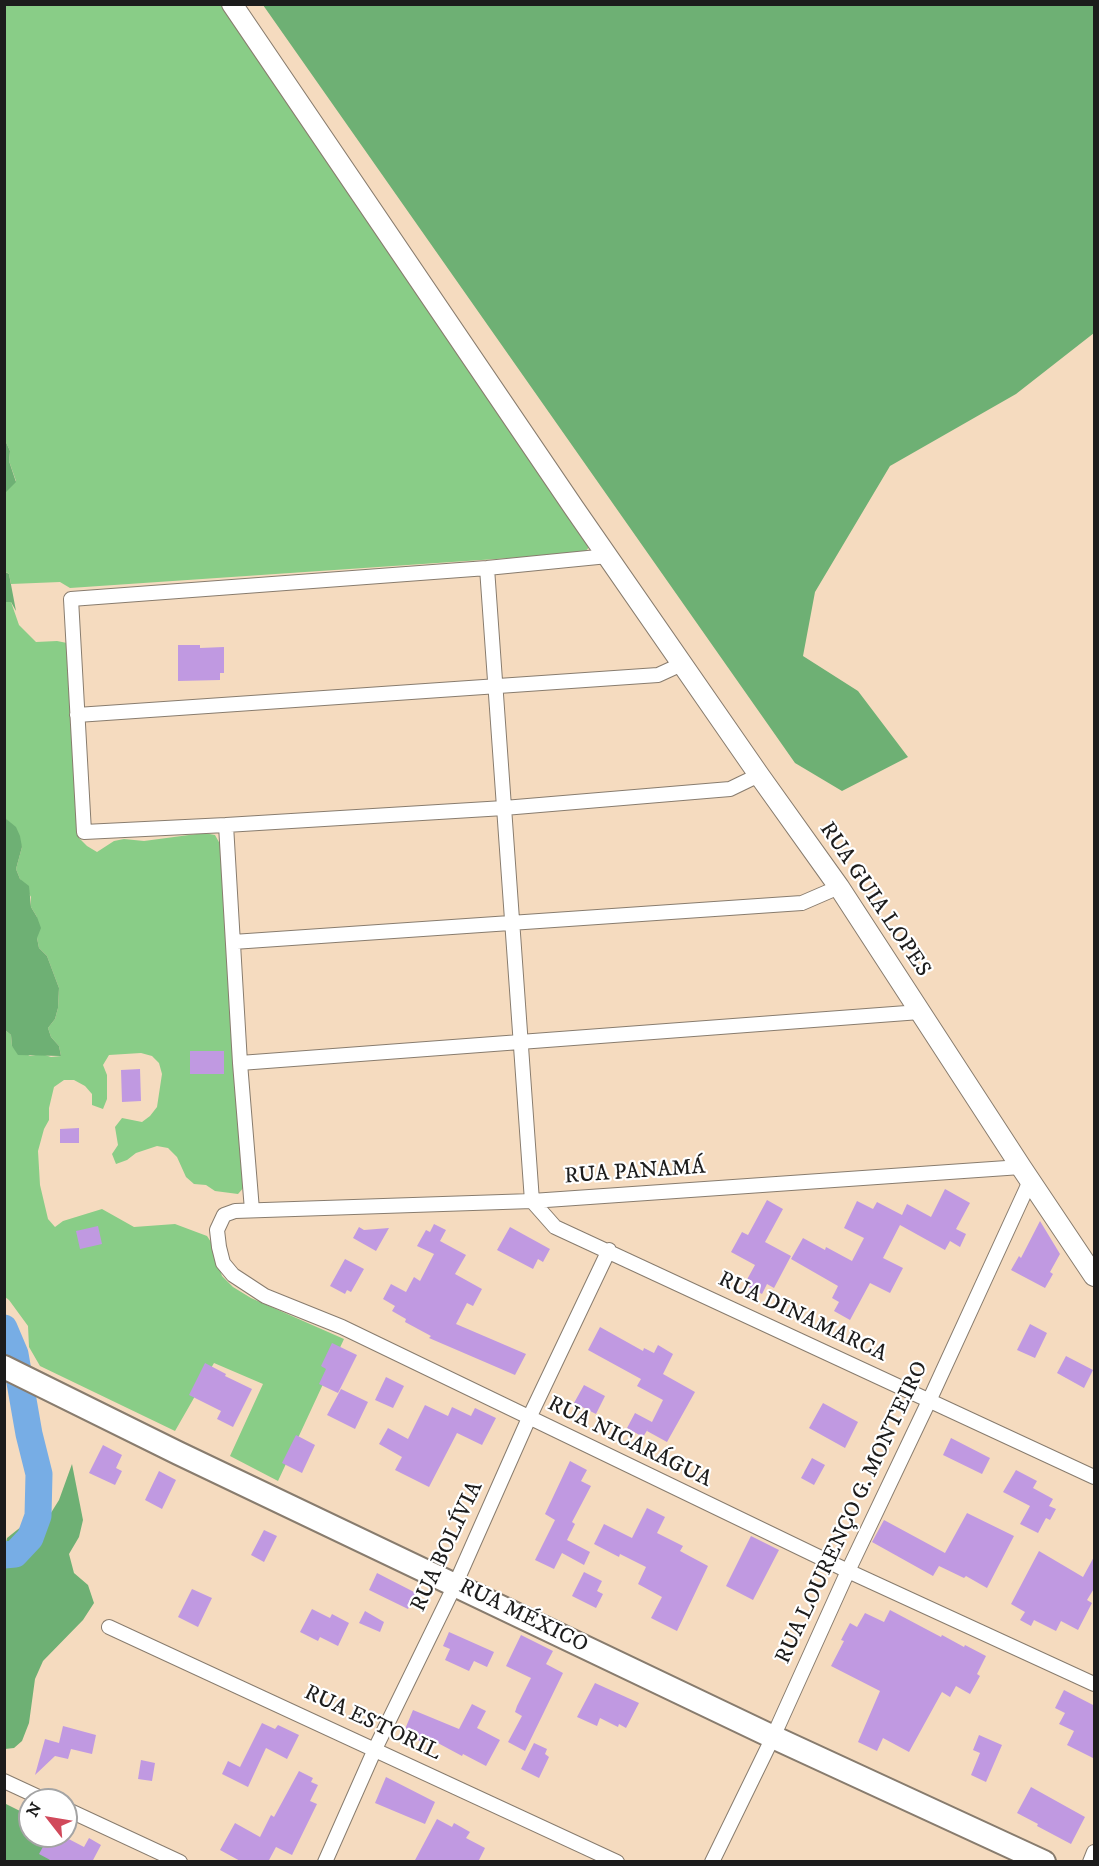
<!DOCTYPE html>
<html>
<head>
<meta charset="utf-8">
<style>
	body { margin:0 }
	#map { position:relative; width:1099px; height:1866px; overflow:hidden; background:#f5dbbf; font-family:"IM FELL DW Pica",serif }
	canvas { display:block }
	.frame { position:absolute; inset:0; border:6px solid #1c1c1c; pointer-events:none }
	.north { position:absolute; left:18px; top:1788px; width:60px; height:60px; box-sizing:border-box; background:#fff; border:2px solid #a4a4a4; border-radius:50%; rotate:301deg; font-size:16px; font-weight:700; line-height:24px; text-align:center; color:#1c1c1c }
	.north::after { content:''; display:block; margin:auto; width:21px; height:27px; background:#d1495b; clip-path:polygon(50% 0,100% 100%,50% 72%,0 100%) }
</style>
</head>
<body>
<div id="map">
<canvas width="1099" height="1866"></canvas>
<div class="frame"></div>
<div class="north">N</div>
</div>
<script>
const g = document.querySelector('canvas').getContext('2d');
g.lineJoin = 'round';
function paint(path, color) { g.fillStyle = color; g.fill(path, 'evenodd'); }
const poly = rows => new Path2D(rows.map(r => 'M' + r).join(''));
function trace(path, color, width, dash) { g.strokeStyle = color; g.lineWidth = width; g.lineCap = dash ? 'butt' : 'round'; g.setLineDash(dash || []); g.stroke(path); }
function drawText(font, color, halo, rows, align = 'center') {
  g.font = font + ' "IM FELL DW Pica",serif'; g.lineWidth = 4.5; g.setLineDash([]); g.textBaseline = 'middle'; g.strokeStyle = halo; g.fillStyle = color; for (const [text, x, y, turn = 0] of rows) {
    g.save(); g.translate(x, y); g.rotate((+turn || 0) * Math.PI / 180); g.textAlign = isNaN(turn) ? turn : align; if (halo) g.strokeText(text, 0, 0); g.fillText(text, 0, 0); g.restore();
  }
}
paint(poly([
	[5,5,221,5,591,545,584,553,70,588,60,582,11,584,9,574,5,571,4,493,16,481,9,461,10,451,5,440],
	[4,602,11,602,19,625,36,642,57,641,67,643,79,838,87,846,97,852,114,841,124,839,144,841,204,833,215,835,220,844,245,1186,238,1194,215,1191,206,1185,194,1184,186,1177,177,1157,168,1148,157,1146,136,1153,127,1160,116,1164,112,1154,118,1145,115,1127,122,1118,142,1122,150,1116,157,1107,162,1074,159,1063,152,1056,141,1053,109,1055,103,1065,107,1075,107,1099,103,1109,92,1105,92,1094,85,1086,74,1080,64,1080,54,1087,49,1108,49,1120,44,1129,38,1151,40,1185,48,1219,55,1227,63,1221,102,1209,134,1227,175,1224,207,1236,213,1245,222,1276,233,1287,251,1298,344,1339,278,1481,230,1456,263,1384,214,1363,175,1431,40,1366,29,1347,28,1326,9,1300,5,1297,5,1030,11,1035,12,1046,30,1056,42,1054,51,1057,61,1056,59,1046,51,1037,48,1028,55,1019,58,1008,59,988,47,956,39,948,37,938,37,917,31,907,31,897,20,879,16,869,22,847,7,820,5,818]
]), '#89cd87');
paint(poly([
	[263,5,1094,5,1094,333,1016,394,890,466,815,592,803,656,858,691,908,757,842,791,795,763],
	[5,440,10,451,9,461,16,482,5,493],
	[4,571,9,574,16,611,11,602,5,602],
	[5,818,16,827,20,836,22,847,16,869,20,879,29,886,31,907,37,917,41,928,37,938,39,948,47,956,59,988,58,1008,55,1019,48,1028,51,1037,59,1046,61,1056,18,1055,12,1046,11,1035,5,1030],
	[72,1464,83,1520,79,1537,69,1554,74,1573,88,1585,94,1603,83,1620,43,1661,35,1679,29,1723,22,1741,14,1748,5,1749,5,1547,7,1538,22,1526,39,1532,59,1500],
	[4,1803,30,1816,30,1836,47,1836,50,1861,5,1861]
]), '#6eb074');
trace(poly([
	[4,1328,15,1354,29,1434,39,1474,38,1516,30,1538,15,1554,4,1555]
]), '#77ade5', 27);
paint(poly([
	[178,645,200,645,200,648,224,647,224,673,220,673,220,680,178,681],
	[190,1051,224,1051,224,1074,190,1074],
	[140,1069,141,1101,122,1102,121,1070],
	[79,1128,79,1143,60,1143,60,1129],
	[945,1189,970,1203,956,1229,966,1234,960,1247,950,1241,945,1250,900,1225,883,1258,903,1268,890,1293,870,1283,850,1320,834,1311,839,1302,832,1298,838,1286,791,1259,803,1238,825,1250,826,1247,852,1261,864,1238,844,1228,857,1201,873,1209,877,1202,902,1215,907,1204,931,1217],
	[767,1200,783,1209,765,1242,791,1256,774,1288,767,1284,762,1294,744,1285,755,1265,731,1252,742,1232,748,1235],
	[1040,1221,1060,1254,1050,1272,1053,1274,1045,1288,1011,1270,1019,1256,1021,1258],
	[434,1224,446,1230,440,1241,466,1255,455,1274,482,1289,473,1306,467,1303,456,1324,526,1354,515,1375,429,1338,431,1336,405,1322,406,1319,392,1311,395,1306,383,1299,391,1284,406,1292,414,1277,420,1281,434,1254,417,1246,426,1230,430,1232],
	[98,1226,102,1244,80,1249,76,1231],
	[359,1227,364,1230,389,1228,376,1251,353,1238],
	[510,1227,550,1249,543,1262,538,1259,533,1269,497,1250],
	[345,1259,364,1269,351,1292,347,1290,345,1294,330,1286],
	[1030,1324,1047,1333,1035,1358,1017,1350],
	[600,1327,643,1351,644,1348,654,1353,658,1345,673,1354,663,1374,695,1392,667,1442,647,1431,648,1429,643,1437,627,1428,635,1413,652,1422,663,1400,637,1386,641,1379,588,1350],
	[332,1343,357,1355,338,1393,319,1384,326,1369,321,1366],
	[1066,1356,1093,1370,1084,1388,1057,1373],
	[205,1363,226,1374,225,1376,252,1389,233,1427,217,1419,221,1411,189,1395],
	[386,1377,404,1386,393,1408,375,1400],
	[584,1385,605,1396,596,1414,574,1403],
	[341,1389,368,1402,355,1429,327,1415],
	[823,1403,858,1422,845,1448,809,1428],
	[425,1405,448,1416,452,1407,471,1416,475,1408,496,1418,482,1445,457,1433,429,1487,395,1470,402,1457,379,1444,388,1428,408,1439],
	[296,1435,315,1445,302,1473,282,1463],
	[951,1438,990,1458,982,1474,943,1455],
	[103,1445,122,1455,116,1468,122,1471,115,1485,89,1473],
	[812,1458,825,1465,814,1485,801,1478],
	[570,1461,587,1470,581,1481,591,1486,572,1522,575,1524,567,1540,590,1552,584,1565,562,1553,554,1569,535,1560,555,1520,545,1514],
	[1016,1470,1037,1481,1033,1488,1053,1499,1049,1506,1056,1509,1050,1520,1046,1518,1038,1533,1020,1524,1030,1506,1003,1492],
	[159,1471,176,1480,162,1509,145,1500],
	[647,1508,665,1517,657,1533,683,1546,680,1551,708,1566,677,1631,651,1618,662,1597,638,1584,646,1567,620,1554,619,1557,594,1544,604,1524,632,1538],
	[967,1513,1014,1536,987,1588,966,1576,964,1578,939,1566,933,1576,872,1542,884,1520,945,1553],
	[264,1530,277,1536,264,1562,251,1555],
	[751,1536,779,1550,753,1600,726,1586],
	[1039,1551,1083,1577,1095,1555,1095,1587,1087,1600,1092,1603,1078,1630,1061,1621,1056,1631,1034,1620,1031,1626,1020,1620,1025,1612,1011,1604],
	[584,1572,602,1581,597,1591,603,1594,596,1608,572,1596],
	[377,1573,416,1593,408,1609,369,1590],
	[192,1589,212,1598,198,1627,178,1617],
	[312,1609,330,1618,332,1614,349,1623,338,1646,320,1637,318,1641,300,1632],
	[890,1610,941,1637,942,1635,964,1647,965,1645,986,1656,977,1674,980,1676,970,1694,956,1686,950,1697,942,1692,909,1752,883,1738,877,1751,858,1742,880,1691,831,1666,844,1641,841,1640,850,1623,857,1627,865,1613,884,1622],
	[365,1611,384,1622,380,1632,359,1623],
	[449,1632,494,1652,487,1667,474,1661,469,1671,445,1660,450,1649,443,1646],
	[521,1635,553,1651,546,1664,563,1673,525,1751,508,1742,522,1716,515,1712,517,1706,531,1678,506,1666],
	[595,1683,639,1703,626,1728,619,1724,618,1727,600,1718,597,1726,577,1717],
	[1064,1690,1095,1706,1095,1759,1067,1745,1074,1731,1059,1724,1065,1713,1055,1708],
	[472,1704,486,1711,477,1728,500,1740,486,1766,463,1754,462,1756,423,1735,420,1741,403,1734,413,1710,459,1729],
	[262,1723,275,1729,278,1725,299,1735,287,1759,266,1748,248,1787,222,1774,228,1761,240,1767],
	[63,1726,96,1735,92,1754,71,1749,68,1759,55,1756,35,1775,45,1739,59,1743],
	[979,1735,1002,1745,986,1782,971,1775,980,1753,973,1750],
	[534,1743,547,1749,545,1754,549,1757,539,1778,521,1769],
	[141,1760,155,1763,152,1781,138,1779],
	[299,1771,313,1778,311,1782,318,1785,310,1801,317,1804,292,1855,276,1847,268,1862,242,1862,220,1850,235,1823,260,1837,271,1815,274,1817],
	[386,1777,435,1802,425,1824,375,1803],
	[1031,1787,1085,1817,1071,1844,1037,1826,1038,1824,1017,1813],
	[437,1819,452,1827,454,1823,470,1832,466,1838,485,1848,478,1862,414,1862],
	[49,1836,63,1836,84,1847,89,1838,101,1845,92,1862,54,1862,39,1854]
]), '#c099e1');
const street = poly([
	[608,556,487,568,71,599,84,832,226,825,504,808,730,789,759,775],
	[487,568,532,1201,555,1227,1094,1477],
	[77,715,658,675,682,664],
	[226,825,240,1063,252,1210],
	[233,942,802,903,839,887],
	[240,1063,920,1012],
	[1021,1167,532,1201,235,1211,224,1215,217,1230,219,1247,223,1263,233,1275,265,1296,342,1327,848,1571,1094,1684],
	[109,1627,617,1862],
	[4,1781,45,1800],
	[66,1809,180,1862],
	[325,1862,375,1749,455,1585,529,1418,609,1250],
	[712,1862,773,1737,848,1571,929,1401,1030,1181],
	[1090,1862,1094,1852]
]);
const secondary = poly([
	[232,4,574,508,759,775,839,887,1021,1167,1094,1276]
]);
const primary = poly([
	[4,1367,178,1453,773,1737,1044,1862]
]);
trace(street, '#887c6e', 16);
trace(secondary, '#887c6e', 22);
trace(primary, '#887c6e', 26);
trace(street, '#fff', 14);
trace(secondary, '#fff', 20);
trace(primary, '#fff', 22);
drawText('22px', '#1c1c1c', '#fff', [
	["RUA GUIA LOPES",874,900,56],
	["RUA PANAMÁ",635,1173,-4],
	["RUA DINAMARCA",802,1318,25],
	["RUA NICARÁGUA",629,1443,26],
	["RUA LOURENÇO G. MONTEIRO",853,1513,-65],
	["RUA BOLÍVIA",448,1547,-65],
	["RUA MÉXICO",523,1617,26],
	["RUA ESTORIL",372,1724,25]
]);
</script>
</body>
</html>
